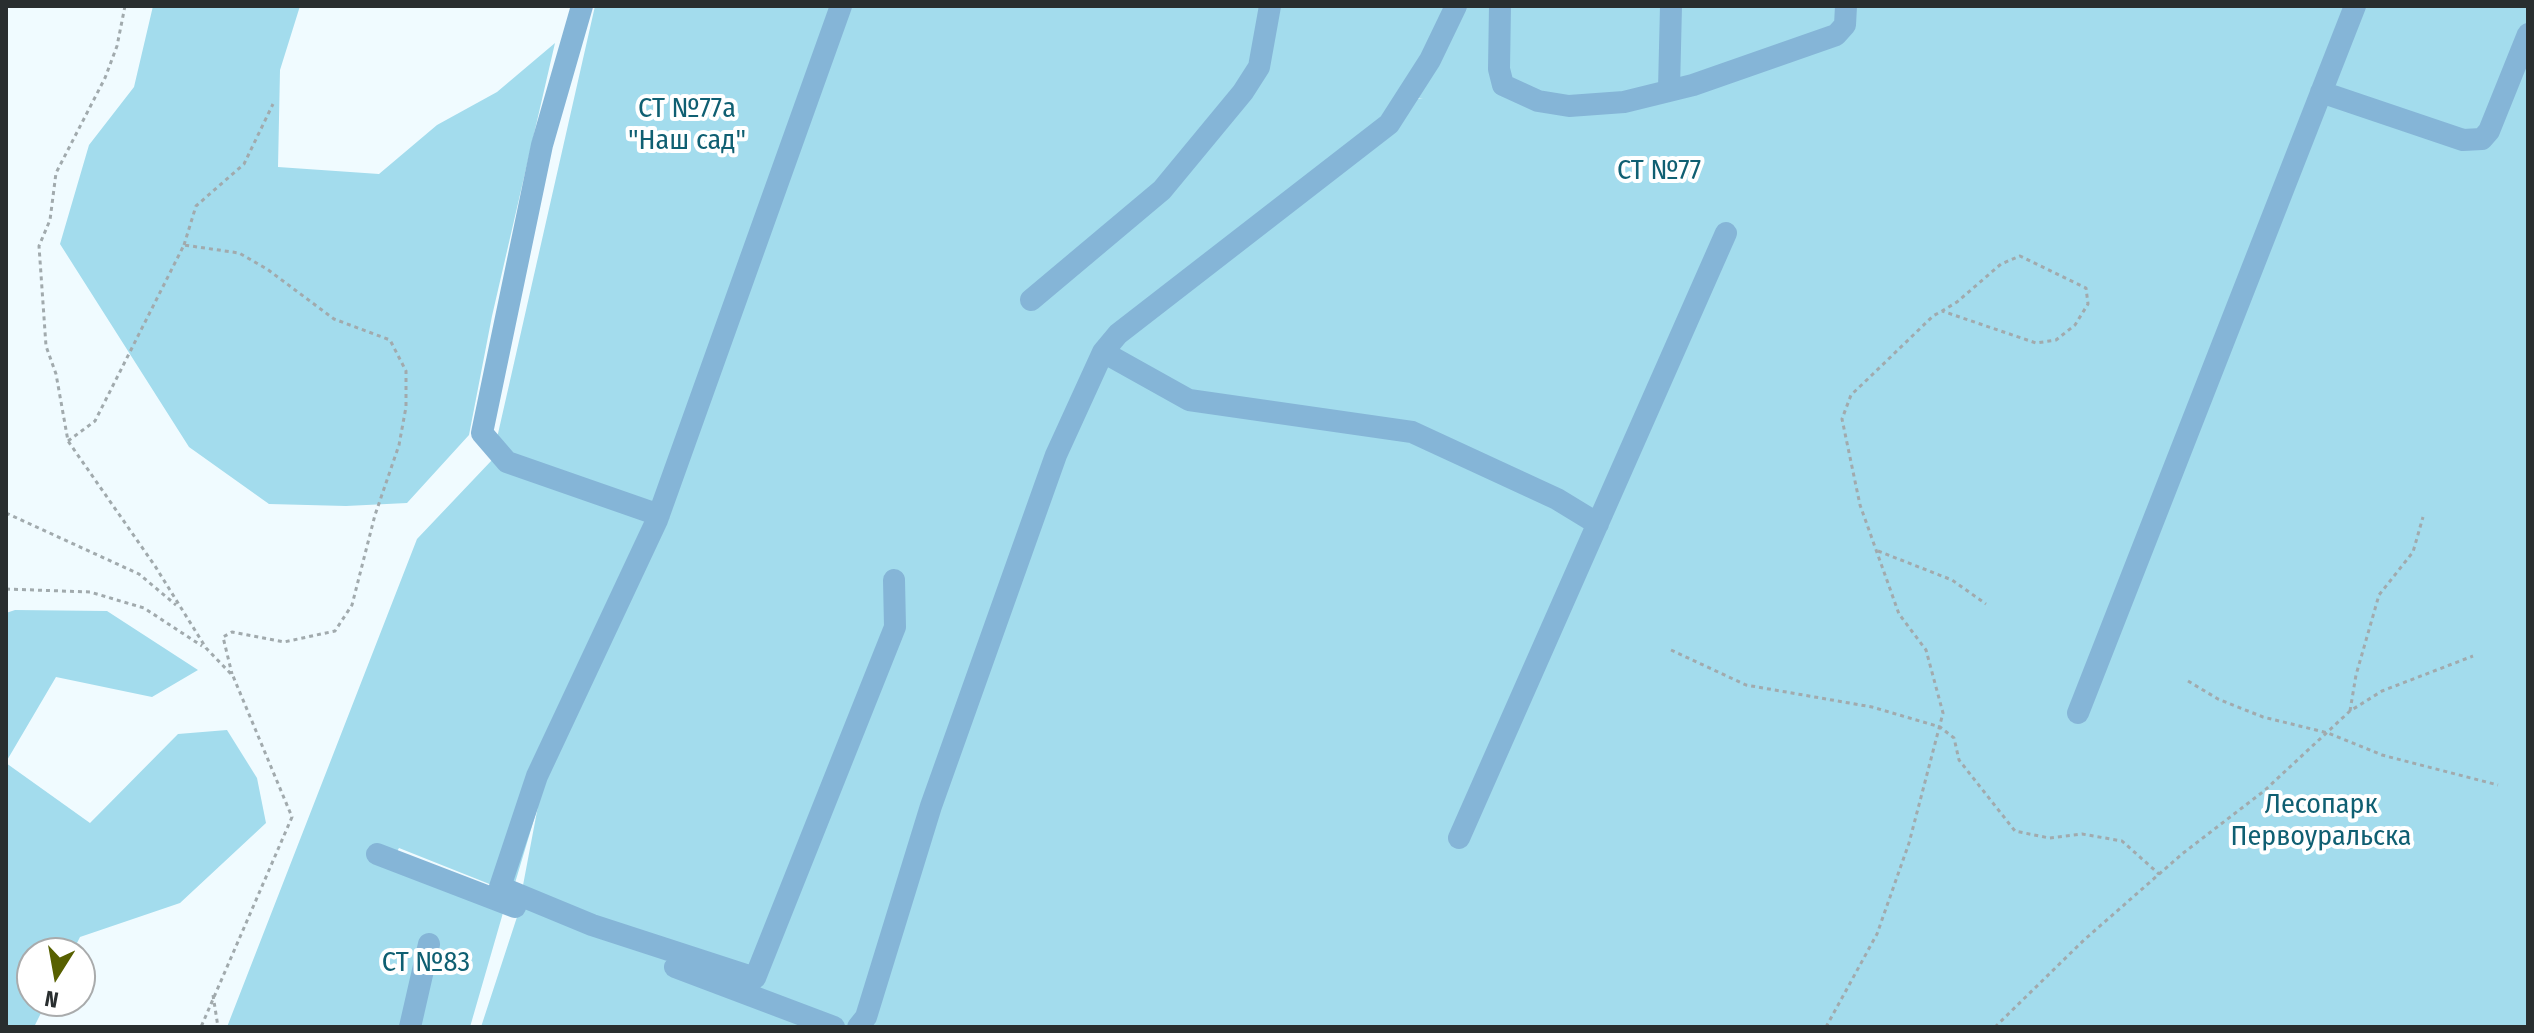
<!DOCTYPE html>
<html>
<head>
<meta charset="utf-8">
<style>
	body { margin:0 }
	#map { position:relative; width:2534px; height:1033px; overflow:hidden; background:#f0fbff; font-family:"Fira Sans Condensed",sans-serif }
	canvas { display:block }
	.frame { position:absolute; inset:0; border:8px solid #292e2f; pointer-events:none }
	.north { position:absolute; left:16px; top:937px; width:80px; height:80px; box-sizing:border-box; background:#fff; border:2px solid #a9abac; border-radius:50%; rotate:191deg; font-size:22px; font-weight:700; line-height:32px; text-align:center; color:#292e2f }
	.north::after { content:''; display:block; margin:auto; width:28px; height:36px; background:#576000; clip-path:polygon(50% 0,100% 100%,50% 72%,0 100%) }
</style>
</head>
<body>
<div id="map">
<canvas width="2534" height="1033"></canvas>
<div class="frame"></div>
<div class="north">N</div>
</div>
<script>
const g = document.querySelector('canvas').getContext('2d');
g.lineJoin = 'round';
function paint(path, color) { g.fillStyle = color; g.fill(path, 'evenodd'); }
const poly = rows => new Path2D(rows.map(r => 'M' + r).join(''));
function trace(path, color, width, dash) { g.strokeStyle = color; g.lineWidth = width; g.lineCap = dash ? 'butt' : 'round'; g.setLineDash(dash || []); g.stroke(path); }
function drawText(font, color, halo, rows, align = 'center') {
  g.font = font + ' "Fira Sans Condensed",sans-serif'; g.lineWidth = 8; g.setLineDash([]); g.textBaseline = 'middle'; g.strokeStyle = halo; g.fillStyle = color; for (const [text, x, y, turn = 0] of rows) {
    g.save(); g.translate(x, y); g.rotate((+turn || 0) * Math.PI / 180); g.textAlign = isNaN(turn) ? turn : align; if (halo) g.strokeText(text, 0, 0); g.fillText(text, 0, 0); g.restore();
  }
}
paint(poly([
	[153,6,300,6,280,70,278,167,379,174,437,125,497,92,555,43,492,316,469,435,407,503,346,506,269,504,189,447,60,244,89,145,134,87],
	[595,6,1448,6,1400,98,1423,99,1417,98,1460,6,2528,6,2528,1027,481,1027,517,917,538,806,512,893,399,848,395,855,507,899,470,1027,227,1027,417,539,492,460],
	[15,610,107,611,198,670,152,697,56,677,6,762,6,613],
	[227,730,257,778,266,823,180,903,80,937,72,953,32,953,32,1001,47,1001,34,1027,6,1027,6,763,90,823,178,734]
]), '#a3dced');
trace(poly([
	[125,6,117,46,105,78,56,173,50,220,39,246,46,346,56,374,68,441,155,566,206,648,233,676,292,817,201,1027],
	[184,245,196,206,244,164,273,104],
	[68,441,95,421,184,245,239,253,267,269,334,319,390,340,406,371,406,407,399,445,375,515,352,605,335,631,284,642,232,632,223,637,232,674],
	[6,513,139,574,176,605],
	[1878,551,1952,580,1986,604],
	[6,589,90,592,144,608,202,646],
	[1671,650,1746,685,1872,707,1940,727,1954,738,1959,760,2015,831,2049,838,2082,834,2122,841,2159,874],
	[2188,681,2218,699,2263,717,2328,733,2382,755,2498,785],
	[2350,711,2356,675,2379,595,2413,552,2423,517],
	[213,995,218,1027],
	[1826,1027,1877,934,1909,843,1943,713,1926,650,1899,614,1860,505,1842,419,1851,395,1873,374,1933,316,1942,311,1957,302,2001,264,2020,256,2086,288,2088,304,2075,325,2056,340,2036,343,1942,311],
	[1995,1027,2084,940,2182,854,2264,791,2350,711,2382,691,2473,656]
]), '#a1aaad', 3, [4, 4]);
trace(poly([
	[582,6,542,145,482,433,507,462,659,515],
	[841,6,657,520,537,776,500,887,592,925,755,978,895,627,894,580],
	[1500,6,1499,69,1503,85,1538,101,1569,106,1624,102,1693,85,1836,35,1845,25,1846,6],
	[1669,89,1671,6],
	[2321,92,2463,140,2482,139,2489,131,2528,34],
	[1031,300,1162,190,1243,92,1259,67,1270,6],
	[1103,352,1189,400,1412,432,1557,499,1598,524],
	[2078,713,2355,6],
	[1459,838,1726,233],
	[377,854,515,907],
	[675,967,834,1027],
	[410,1027,429,944],
	[858,1027,866,1017,931,806,1056,455,1103,352,1118,334,1389,124,1430,60,1456,6]
]), '#85b5d7', 22);
drawText('28px', '#0f5f72', '#fff', [
	["СТ №77а",687,109],
	["\"Наш сад\"",687,141],
	["СТ №77",1659,171],
	["Лесопарк",2321,805],
	["Первоуральска",2321,837],
	["СТ №83",426,963]
]);
</script>
</body>
</html>
